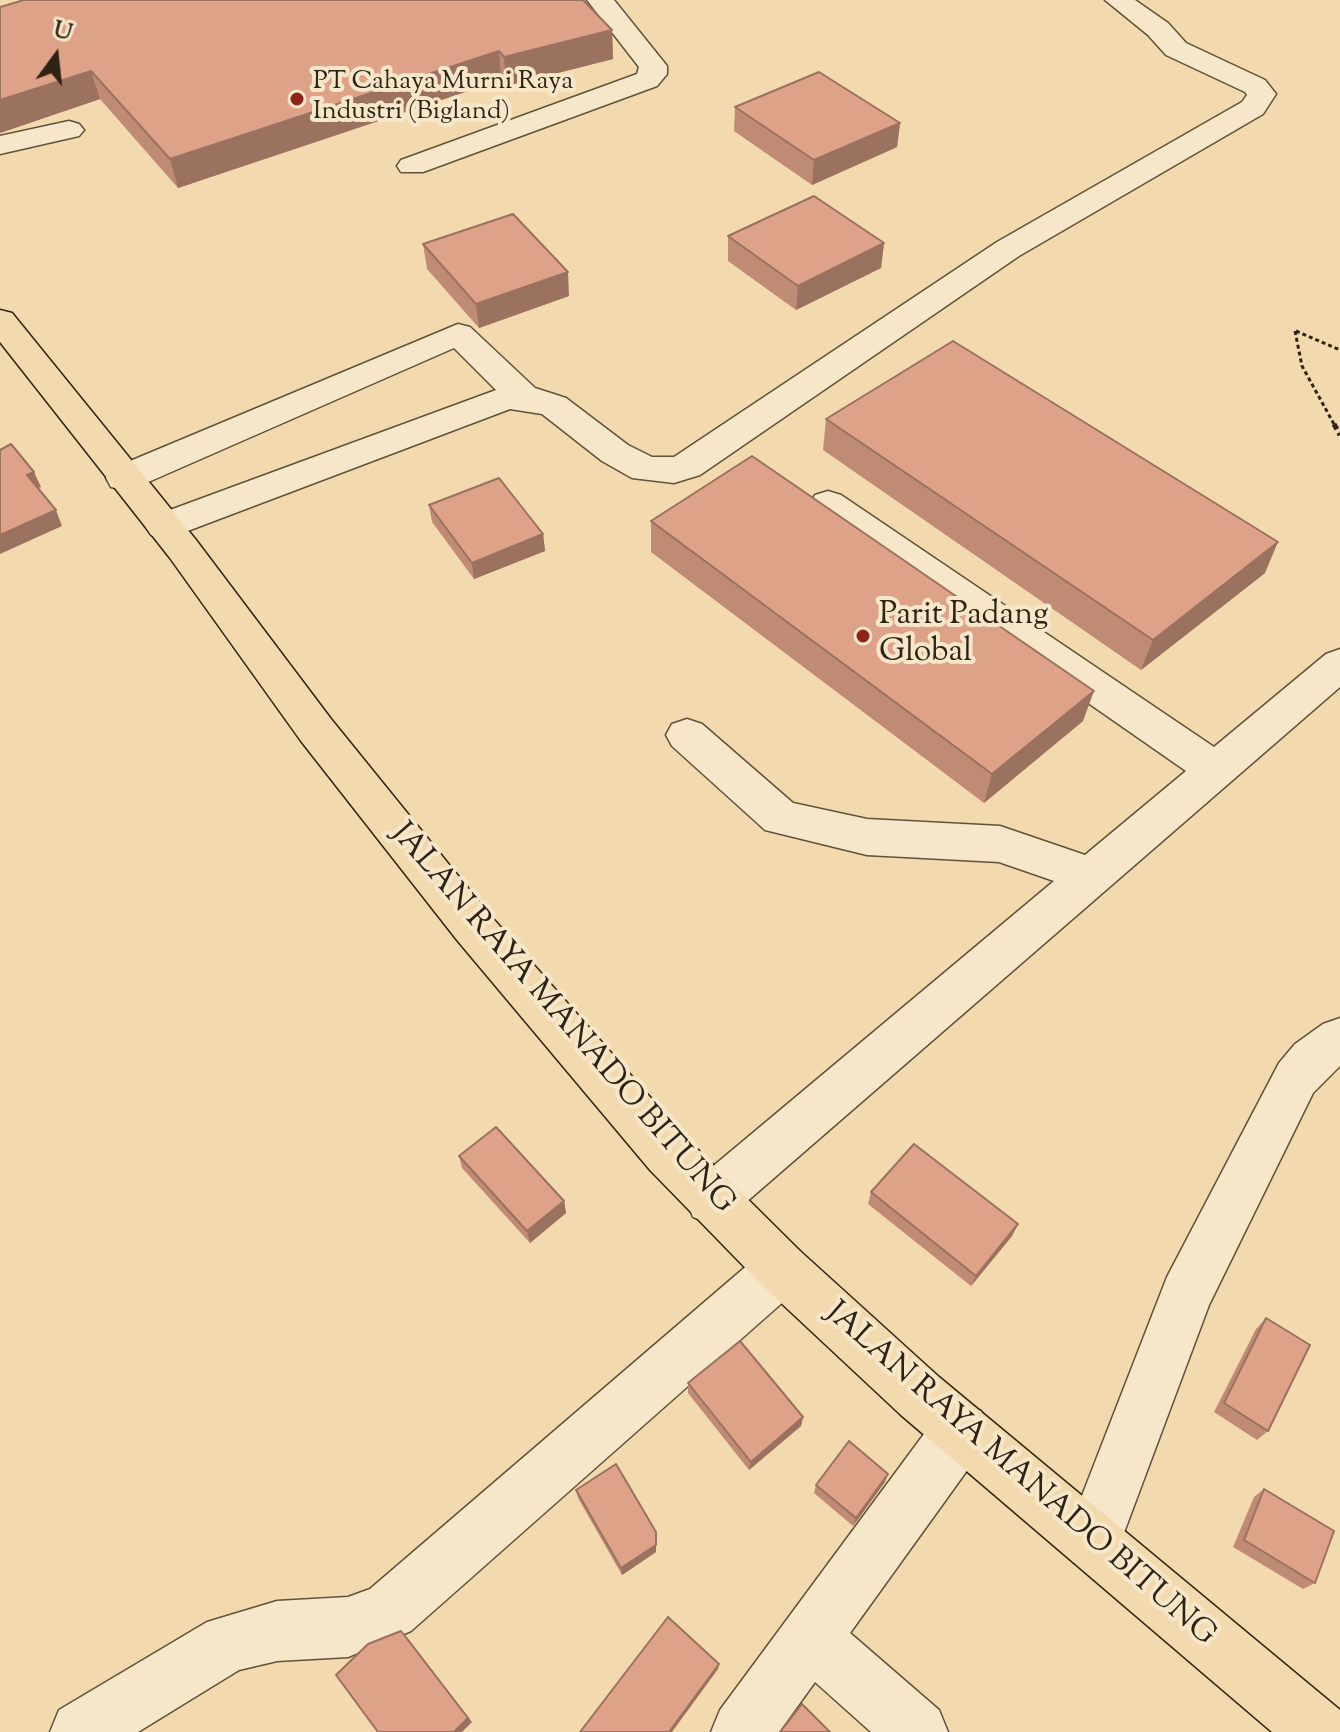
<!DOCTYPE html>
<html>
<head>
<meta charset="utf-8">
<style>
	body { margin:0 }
	#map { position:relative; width:1340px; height:1732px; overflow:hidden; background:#f2daae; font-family:"Sorts Mill Goudy",serif }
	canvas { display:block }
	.north { position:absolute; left:16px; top:16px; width:80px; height:80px; -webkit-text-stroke:6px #f7e7ca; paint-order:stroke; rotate:15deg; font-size:22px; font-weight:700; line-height:32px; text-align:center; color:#2f2313 }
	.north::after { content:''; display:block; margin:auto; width:28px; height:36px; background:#2f2313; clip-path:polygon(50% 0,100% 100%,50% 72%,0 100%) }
</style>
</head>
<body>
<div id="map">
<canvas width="1340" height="1732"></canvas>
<div class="north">U</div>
</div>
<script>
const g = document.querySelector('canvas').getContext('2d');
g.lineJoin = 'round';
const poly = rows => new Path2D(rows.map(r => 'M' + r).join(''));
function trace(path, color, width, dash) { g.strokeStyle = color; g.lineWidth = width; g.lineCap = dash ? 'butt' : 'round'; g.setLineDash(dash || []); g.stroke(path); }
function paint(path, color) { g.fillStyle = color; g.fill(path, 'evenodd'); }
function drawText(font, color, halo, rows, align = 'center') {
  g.font = font + ' "Sorts Mill Goudy",serif'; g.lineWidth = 8; g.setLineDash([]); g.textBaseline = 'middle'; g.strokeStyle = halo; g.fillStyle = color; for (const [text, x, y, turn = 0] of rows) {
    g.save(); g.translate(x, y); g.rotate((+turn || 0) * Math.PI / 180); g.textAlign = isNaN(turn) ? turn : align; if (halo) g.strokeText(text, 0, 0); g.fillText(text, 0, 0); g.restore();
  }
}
const minor = poly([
	[587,0,614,0,667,66,667,74,657,86,423,172,401,172,397,166,401,160,637,74,639,67,587,0],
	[1105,0,1135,0,1168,23,1186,43,1265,80,1276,94,1263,114,1019,256,700,475,674,483,632,478,602,461,542,414,510,409,177,535,164,539,151,535,145,526,151,517,496,390,454,348,137,487,124,490,111,487,106,478,111,469,458,324,470,327,535,388,566,398,628,445,652,457,674,457,997,242,1242,102,1247,95,1245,92,1166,55,1148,35,1105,0],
	[69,121,79,124,84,130,79,136,0,154,0,136,69,121],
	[828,491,841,495,1214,747,1326,654,1340,649,1340,687,729,1217,711,1224,693,1217,686,1200,693,1183,1054,881,999,862,867,855,765,830,672,746,666,735,672,724,687,719,702,724,793,803,867,819,1000,826,1085,855,1186,771,815,513,810,504,815,495,828,491],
	[1340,1018,1340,1066,1313,1093,1209,1305,1113,1562,1093,1571,1073,1562,1064,1542,1167,1277,1279,1063,1295,1044,1323,1024,1340,1018],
	[782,1244,800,1251,808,1269,800,1287,411,1631,348,1657,277,1661,239,1670,138,1732,50,1732,59,1710,207,1622,277,1601,348,1597,370,1589,764,1251,782,1244],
	[961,1403,981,1411,989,1431,981,1451,850,1633,939,1710,948,1732,871,1732,815,1682,779,1732,711,1732,720,1710,941,1411,961,1403]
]);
const highway = poly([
	[0,310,12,313,196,540,331,719,489,914,686,1138,800,1251,939,1377,1340,1710,1340,1732,1272,1732,901,1415,764,1287,650,1170,457,940,301,741,170,558,0,342,0,310]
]);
trace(minor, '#60513a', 3);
trace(highway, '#2f2313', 3);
trace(poly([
	[1295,331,1302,366,1335,426],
	[1296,331,1340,350]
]), '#2f2313', 3, [4, 3]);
trace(poly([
	[1334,424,1340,435]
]), '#2f2313', 5, [6, 4]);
paint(minor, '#f7e7ca');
paint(highway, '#f2daae');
paint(poly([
	[0,7,612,30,613,59,506,86,501,80,178,188,100,99,0,133],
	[735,107,900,123,897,147,812,185,734,131],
	[728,236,884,243,881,268,796,310,728,261],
	[423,244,569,296,479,328,427,269],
	[826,419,1265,573,1141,670,823,450],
	[429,505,543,534,545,551,474,579,432,522],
	[651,521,1083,721,984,803,651,552],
	[459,1156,564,1201,566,1213,530,1243,462,1168],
	[871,1192,1012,1236,971,1286,868,1204],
	[1266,1318,1268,1431,1257,1440,1214,1412,1256,1329],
	[688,1383,803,1417,801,1426,749,1470,688,1393],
	[885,1482,853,1526,814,1493,816,1485],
	[1264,1489,1315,1583,1303,1589,1233,1547,1254,1497],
	[576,1490,656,1532,656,1552,622,1575,578,1498]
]), '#bf8b75');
paint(poly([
	[612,30,613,59,506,86,504,57],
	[499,51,501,80,178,188,170,159],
	[91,71,100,99,0,133,0,100],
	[900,123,897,147,812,185,814,160],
	[884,243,881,268,796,310,798,286],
	[568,272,569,296,479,328,476,304],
	[34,472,41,487,34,490,27,475],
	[56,510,62,526,0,554,0,535],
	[543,534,545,551,474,579,472,563],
	[1278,542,1265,573,1141,670,1153,640],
	[1094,691,1083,721,984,803,992,774],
	[564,1201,566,1213,530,1243,527,1231],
	[1018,1224,1012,1236,971,1286,976,1276],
	[803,1417,801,1426,749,1470,751,1462],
	[888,1474,885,1482,853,1526,856,1518],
	[656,1545,656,1552,622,1575,621,1568],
	[406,1636,472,1722,462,1732,454,1732],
	[719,1664,718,1669,672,1732,669,1732]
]), '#9b715f');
const building = poly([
	[24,0,583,0,612,30,504,57,499,51,170,159,91,71,0,100,0,7,24,0],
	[819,72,900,123,814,160,735,107,819,72],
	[814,196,884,243,798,286,728,236,814,196],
	[513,214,568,272,476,304,423,244,513,214],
	[953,341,1278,542,1153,640,826,419,953,341],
	[11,444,34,472,27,475,56,510,0,535,0,450,11,444],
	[752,456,1094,691,992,774,651,521,752,456],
	[499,478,543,534,472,563,429,505,499,478],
	[496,1127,564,1201,527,1231,459,1156,496,1127],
	[914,1144,1018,1224,976,1276,871,1192,914,1144],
	[1266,1318,1310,1345,1268,1431,1224,1403,1266,1318],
	[740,1341,803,1417,751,1462,688,1383,740,1341],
	[849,1441,888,1474,856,1518,816,1485,849,1441],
	[616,1464,656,1532,656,1545,621,1568,576,1490,616,1464],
	[1264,1489,1334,1531,1315,1583,1244,1540,1264,1489],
	[668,1617,719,1664,669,1732,580,1732,668,1617],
	[401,1631,468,1718,454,1732,378,1732,336,1675,368,1644,401,1631],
	[802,1704,830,1732,780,1732,802,1704]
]);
paint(building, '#dea288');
trace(building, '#9b715f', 2);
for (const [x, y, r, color] of [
	[297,99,8,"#8f2418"],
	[863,636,8,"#8f2418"]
]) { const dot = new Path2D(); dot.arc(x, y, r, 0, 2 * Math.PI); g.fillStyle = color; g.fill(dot); trace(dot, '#f7e7ca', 3); }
drawText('26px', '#2f2313', '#f7e7ca', [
	["PT Cahaya Murni Raya",313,84],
	["Industri (Bigland)",313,114]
], 'left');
drawText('32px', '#2f2313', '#f7e7ca', [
	["Parit Padang",879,618],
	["Global",879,655]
], 'left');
drawText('32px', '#2f2313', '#f7e7ca', [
	["JALAN RAYA MANADO BITUNG",561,1020,49],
	["JALAN RAYA MANADO BITUNG",1019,1476,41]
]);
</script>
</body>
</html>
